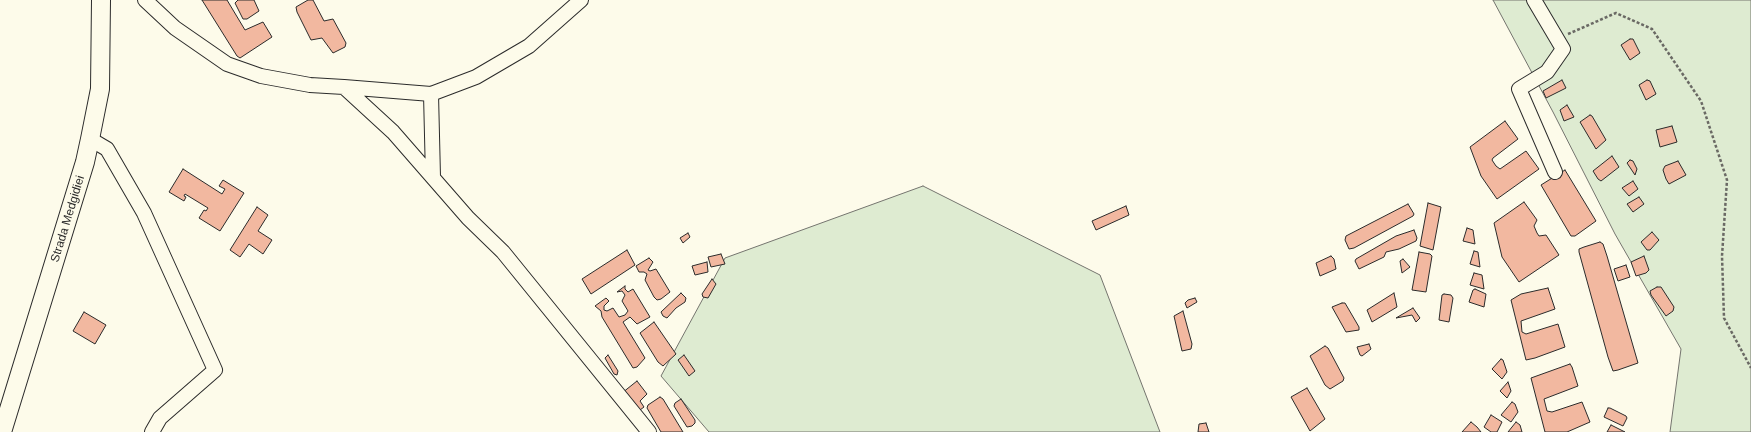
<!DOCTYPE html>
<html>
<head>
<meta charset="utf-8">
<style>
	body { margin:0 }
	canvas { display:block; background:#fdfbea }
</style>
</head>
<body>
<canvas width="1751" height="432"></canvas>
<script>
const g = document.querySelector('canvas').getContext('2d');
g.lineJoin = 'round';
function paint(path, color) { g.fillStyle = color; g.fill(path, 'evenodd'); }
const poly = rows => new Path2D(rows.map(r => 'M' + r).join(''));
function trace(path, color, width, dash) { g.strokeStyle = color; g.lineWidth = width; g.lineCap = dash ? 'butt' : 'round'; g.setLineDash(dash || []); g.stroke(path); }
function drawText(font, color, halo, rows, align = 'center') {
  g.font = font + ' Arial,sans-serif'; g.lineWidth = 3; g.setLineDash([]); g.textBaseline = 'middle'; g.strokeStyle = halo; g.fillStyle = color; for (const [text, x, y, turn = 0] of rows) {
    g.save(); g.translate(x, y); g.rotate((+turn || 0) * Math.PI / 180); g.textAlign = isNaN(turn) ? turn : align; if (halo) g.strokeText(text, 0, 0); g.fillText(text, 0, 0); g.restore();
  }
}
const green = poly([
	[1493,0,1751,0,1751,432,1670,432,1681,349,1615,234,1553,112,1493,0],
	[923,186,1100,275,1160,432,709,432,661,376,725,258,923,186]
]);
paint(green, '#deebd1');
trace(green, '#74746e', 1);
const building = poly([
	[202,0,227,0,245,30,263,22,272,37,240,58,237,56,202,0],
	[238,0,254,0,259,11,247,19,243,19,235,3,238,0],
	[308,0,313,0,324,21,333,19,346,43,345,47,333,53,322,38,311,40,297,12,296,7,308,0],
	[1630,39,1633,39,1640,53,1630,60,1621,45,1630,39],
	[1562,80,1566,88,1546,98,1543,91,1562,80],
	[1647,80,1650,81,1656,94,1646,100,1639,85,1647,80],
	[1567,105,1574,117,1564,121,1560,110,1567,105],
	[1590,115,1592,116,1606,140,1596,149,1580,122,1590,115],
	[1505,121,1518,139,1493,158,1492,160,1496,166,1500,169,1526,151,1539,169,1497,199,1481,176,1470,147,1505,121],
	[1672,126,1677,142,1660,147,1656,130,1672,126],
	[1612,156,1619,167,1601,181,1598,179,1593,171,1612,156],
	[1630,160,1633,161,1637,169,1635,175,1627,163,1630,160],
	[1678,161,1686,175,1669,184,1666,179,1663,170,1665,166,1678,161],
	[183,169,222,194,225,189,219,186,223,180,244,193,220,231,199,218,204,210,206,211,208,208,185,194,184,196,186,197,184,201,169,192,183,169],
	[1565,170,1596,221,1575,236,1571,236,1541,185,1565,170],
	[1633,181,1638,189,1629,196,1622,188,1633,181],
	[1639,197,1644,204,1633,212,1627,204,1639,197],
	[1524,202,1537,220,1534,226,1537,233,1539,236,1546,235,1559,255,1519,282,1502,257,1494,223,1524,202],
	[1428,203,1441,207,1433,250,1420,246,1428,203],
	[1408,204,1414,214,1413,216,1354,248,1349,249,1345,240,1346,236,1408,204],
	[1126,206,1129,215,1096,230,1092,221,1126,206],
	[257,207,268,215,258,231,272,240,263,254,249,244,240,257,230,250,257,207],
	[1467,228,1473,230,1475,244,1463,241,1467,228],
	[1414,230,1417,238,1416,241,1399,249,1386,252,1384,257,1359,269,1355,261,1356,259,1396,236,1414,230],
	[1652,232,1659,240,1650,250,1647,250,1641,242,1652,232],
	[688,233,690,237,683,243,680,238,688,233],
	[1600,242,1603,244,1607,256,1638,363,1618,370,1613,371,1608,357,1579,252,1579,249,1584,247,1600,242],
	[627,250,635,265,591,294,582,279,627,250],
	[1474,251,1478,252,1480,267,1470,264,1474,251],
	[1419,252,1430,254,1432,256,1426,292,1412,290,1419,252],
	[721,254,725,264,711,267,708,257,721,254],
	[1331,256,1334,259,1336,269,1320,276,1316,263,1331,256],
	[1644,256,1649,270,1646,273,1636,276,1631,262,1644,256],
	[649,258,653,262,648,270,650,271,656,269,670,292,661,299,657,300,654,297,645,280,647,274,644,272,639,272,636,266,649,258],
	[1403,259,1410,267,1402,273,1400,261,1403,259],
	[707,262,708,272,695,275,692,266,707,262],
	[1626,265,1630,277,1618,281,1614,269,1626,265],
	[1474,273,1482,275,1484,289,1470,285,1474,273],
	[712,279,716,284,708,298,703,297,702,294,712,279],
	[625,286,625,289,628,292,633,289,650,317,637,324,630,317,623,322,645,358,637,367,633,368,602,317,601,311,595,306,606,298,609,301,604,306,604,310,607,311,613,308,619,317,625,315,628,311,622,301,625,295,622,291,617,292,625,286],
	[1657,287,1661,287,1674,307,1673,311,1666,316,1651,295,1650,291,1657,287],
	[1548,288,1555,309,1521,321,1522,332,1526,334,1558,324,1565,347,1535,358,1526,360,1511,300,1521,294,1548,288],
	[1475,289,1486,294,1484,307,1469,302,1473,290,1475,289],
	[681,293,686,298,685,302,676,308,667,318,663,316,661,312,681,293],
	[1394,293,1397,307,1372,322,1367,310,1394,293],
	[1444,294,1451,295,1453,298,1449,322,1439,320,1442,295,1444,294],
	[1195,298,1197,302,1187,308,1185,303,1188,300,1195,298],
	[1342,303,1345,303,1359,327,1359,330,1346,332,1332,307,1342,303],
	[1413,308,1420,318,1416,322,1412,315,1396,318,1413,308],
	[1183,311,1192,344,1191,349,1182,351,1174,316,1183,311],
	[84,312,106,325,95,344,73,331,84,312],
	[654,322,676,354,663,366,658,362,640,333,654,322],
	[1369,344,1371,349,1362,356,1360,355,1357,347,1369,344],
	[1325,346,1328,348,1344,378,1343,381,1330,389,1325,385,1310,356,1325,346],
	[608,355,618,371,617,375,614,374,605,358,608,355],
	[684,355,695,371,689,376,678,360,684,355],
	[1501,359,1503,360,1507,372,1502,379,1492,369,1501,359],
	[1570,364,1572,367,1578,386,1544,399,1547,411,1552,412,1582,402,1590,422,1567,432,1545,432,1531,378,1570,364],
	[637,381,647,394,640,401,644,407,636,413,622,393,637,381],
	[1508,382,1511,391,1507,398,1500,391,1508,382],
	[1307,388,1325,419,1310,431,1291,397,1307,388],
	[660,397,663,399,683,432,661,432,647,408,648,405,660,397],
	[681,399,695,420,695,423,692,426,687,427,674,406,675,403,681,399],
	[1512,402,1515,404,1518,412,1511,422,1501,415,1512,402],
	[1608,408,1610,408,1626,416,1627,418,1623,426,1604,417,1608,408],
	[1491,415,1502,422,1497,432,1491,432,1484,427,1491,415],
	[1471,422,1477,427,1481,432,1462,432,1471,422],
	[1516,422,1520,425,1522,432,1508,432,1516,422],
	[1206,423,1209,432,1198,432,1199,424,1206,423],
	[1611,425,1625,432,1607,432,1611,425]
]);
paint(building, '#f2b8a0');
trace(building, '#2b2b2b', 1);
const minor = poly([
	[145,0,175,28,227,64,261,76,310,85,344,87,393,132,468,218,503,252,649,432],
	[1534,0,1563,49,1547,72,1519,89,1555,172],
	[344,87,431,94,476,77,529,46,581,0],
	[431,94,433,177],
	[90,139,107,149,144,213,215,370,160,418,152,432]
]);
const major = poly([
	[2,432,85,162,90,139,100,89,101,0]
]);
trace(minor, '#2b2b2b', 16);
trace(major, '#2b2b2b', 20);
trace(poly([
	[1568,34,1616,13,1652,29,1701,101,1727,180,1722,256,1724,318,1751,368]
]), '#6a6964', 2.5, [3, 2]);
trace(minor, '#fdfbea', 14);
trace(major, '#fdfbea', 18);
drawText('12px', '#2b2b2b', '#fdfbea', [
	["Strada Medgidiei",68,219,-73]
]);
</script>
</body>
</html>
